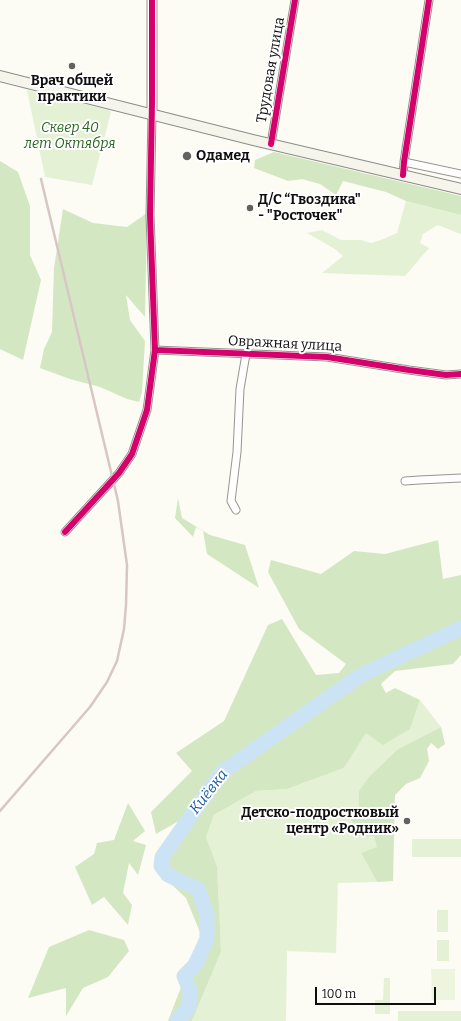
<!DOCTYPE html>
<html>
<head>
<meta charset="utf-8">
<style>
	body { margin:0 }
	#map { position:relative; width:461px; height:1021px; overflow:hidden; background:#fcfbf4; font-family:Bitter,serif }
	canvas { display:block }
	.scale { position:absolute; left:315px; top:987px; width:121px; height:18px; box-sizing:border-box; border:2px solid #0f0f0f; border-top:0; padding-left:5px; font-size:12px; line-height:14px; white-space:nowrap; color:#0f0f0f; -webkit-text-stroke:3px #fff; paint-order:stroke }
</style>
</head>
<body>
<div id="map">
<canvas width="461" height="1021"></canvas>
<div class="scale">100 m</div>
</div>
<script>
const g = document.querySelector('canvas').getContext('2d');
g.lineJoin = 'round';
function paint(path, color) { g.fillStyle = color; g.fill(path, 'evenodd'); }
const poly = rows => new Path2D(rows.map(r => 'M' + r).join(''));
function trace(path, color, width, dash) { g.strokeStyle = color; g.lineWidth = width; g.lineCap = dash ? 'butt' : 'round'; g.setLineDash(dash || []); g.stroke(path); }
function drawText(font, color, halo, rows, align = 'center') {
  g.font = font + ' Bitter,serif'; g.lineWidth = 4; g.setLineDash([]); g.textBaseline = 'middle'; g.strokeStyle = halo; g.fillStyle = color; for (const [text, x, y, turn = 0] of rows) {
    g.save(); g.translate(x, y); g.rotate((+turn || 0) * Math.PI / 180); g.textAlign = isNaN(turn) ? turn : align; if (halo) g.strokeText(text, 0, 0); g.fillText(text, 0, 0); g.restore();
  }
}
paint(poly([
	[27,90,109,110,111,112,92,185,45,177],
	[406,201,461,215,461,234,458,233,438,225,423,234,420,243,429,248,405,276,322,273,343,256,335,249,307,233,322,230,341,240,361,240,371,243,381,240,397,233],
	[420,700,441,727,398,749,359,791,359,809,374,836,378,847,361,853,377,882,338,883,336,953,287,951,286,1021,192,1021,221,952,217,866,206,837,214,815,256,791,287,789,344,768,366,733,410,729],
	[412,839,461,839,461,857,412,857],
	[437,910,448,910,448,932,437,932],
	[437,940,449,940,449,961,437,961],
	[384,978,390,978,390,1014,375,1014,375,1000,383,1000],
	[398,1011,461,1011,461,1021,398,1021]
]), '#e4f1d5');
paint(poly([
	[274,152,461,196,461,215,406,201,386,192,343,181,336,195,320,184,302,179,288,181,254,168,255,160],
	[0,161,18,172,30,206,30,255,41,280,23,360,0,349],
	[63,209,93,223,127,227,147,213,145,317,126,295,130,320,145,341,142,392,139,402,127,399,100,387,70,379,40,368,44,349,52,332,54,268],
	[178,498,182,518,210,535,245,545,259,588,207,554,203,531,196,527,193,537,175,518],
	[438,540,443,579,461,575,461,655,453,664,395,671,381,684,386,693,395,688,420,700,410,729,383,745,366,733,344,768,287,789,256,791,214,815,206,837,217,866,220,926,221,952,192,1021,168,1021,201,935,186,898,158,872,183,827,177,822,156,834,151,812,192,771,176,753,224,721,268,625,282,619,316,675,339,673,346,664,299,629,268,572,271,560,321,574,354,551,385,554],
	[441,727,445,744,438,749,431,743,427,749,429,761,420,778,406,784,395,795,393,881,377,882,361,853,377,847,374,836,359,836,351,819,359,809,359,791,369,777,398,749],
	[128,803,145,831,133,841,146,845,138,875,129,863,123,893,132,905,128,925,104,897,92,905,75,867,94,854,97,843,114,840],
	[89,930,124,940,129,951,108,977,83,988,66,1016,66,988,28,998,49,947]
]), '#d3e8c2');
paint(poly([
	[431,969,455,969,455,1000,432,1000]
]), '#edf5df');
trace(poly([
	[177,1021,189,1007,190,991,184,976,195,965,207,939,207,915,198,889,168,875,161,866,162,857,221,773,361,675,461,628]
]), '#cce3f5', 15);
const minor = poly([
	[271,144,295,0],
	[404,162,461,174],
	[403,175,404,162,429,0],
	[155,350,327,357,409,370,446,375,461,374],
	[405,481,419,480,461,478],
	[236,510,231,501,237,452,240,389,246,354],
	[65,532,119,473,132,454,147,410,155,350,150,215,152,115]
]);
const tertiary = poly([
	[152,115,152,0]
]);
const secondary = poly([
	[0,76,253,140,461,189]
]);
trace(minor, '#969592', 9);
trace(tertiary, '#969592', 11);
trace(secondary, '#8c8c89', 12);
trace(minor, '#fffefd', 7);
trace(tertiary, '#fffefd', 9);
trace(secondary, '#f5f5eb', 10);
trace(poly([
	[0,811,90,707,107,682,117,661,124,629,126,605,127,565,118,501,41,179]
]), '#d7c6c4', 2.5);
trace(poly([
	[271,144,295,0],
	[403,175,404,162,429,0],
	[155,350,327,357,409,370,446,375,461,374],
	[65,532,119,473,132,454,147,410,155,350,150,215,152,102,152,0]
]), '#d6006c', 6);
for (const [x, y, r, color] of [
	[72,66,4,"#62625f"],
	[187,156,5,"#62625f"],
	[250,208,4,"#62625f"],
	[407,821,4,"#62625f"]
]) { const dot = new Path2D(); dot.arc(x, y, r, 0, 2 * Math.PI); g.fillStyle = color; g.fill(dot); trace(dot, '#fff', 1.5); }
drawText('14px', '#0f0f0f', '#fff', [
	["Трудовая улица",271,70,-80],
	["Овражная улица",285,344,3]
]);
drawText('bold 14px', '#0f0f0f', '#fff', [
	["Врач общей",72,81,"center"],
	["практики",72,97,"center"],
	["Одамед",196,156],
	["Д/С “Гвоздика\"",258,200],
	["- \"Росточек\"",258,216],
	["Детско-подростковый",399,813,"right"],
	["центр «Родник»",399,829,"right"]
], 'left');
drawText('italic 14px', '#2a6620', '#fff', [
	["Сквер 40",70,128],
	["лет Октября",70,144]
]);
drawText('italic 15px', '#1a5c9f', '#fff', [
	["Киёвка",209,792,-52]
]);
</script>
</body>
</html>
